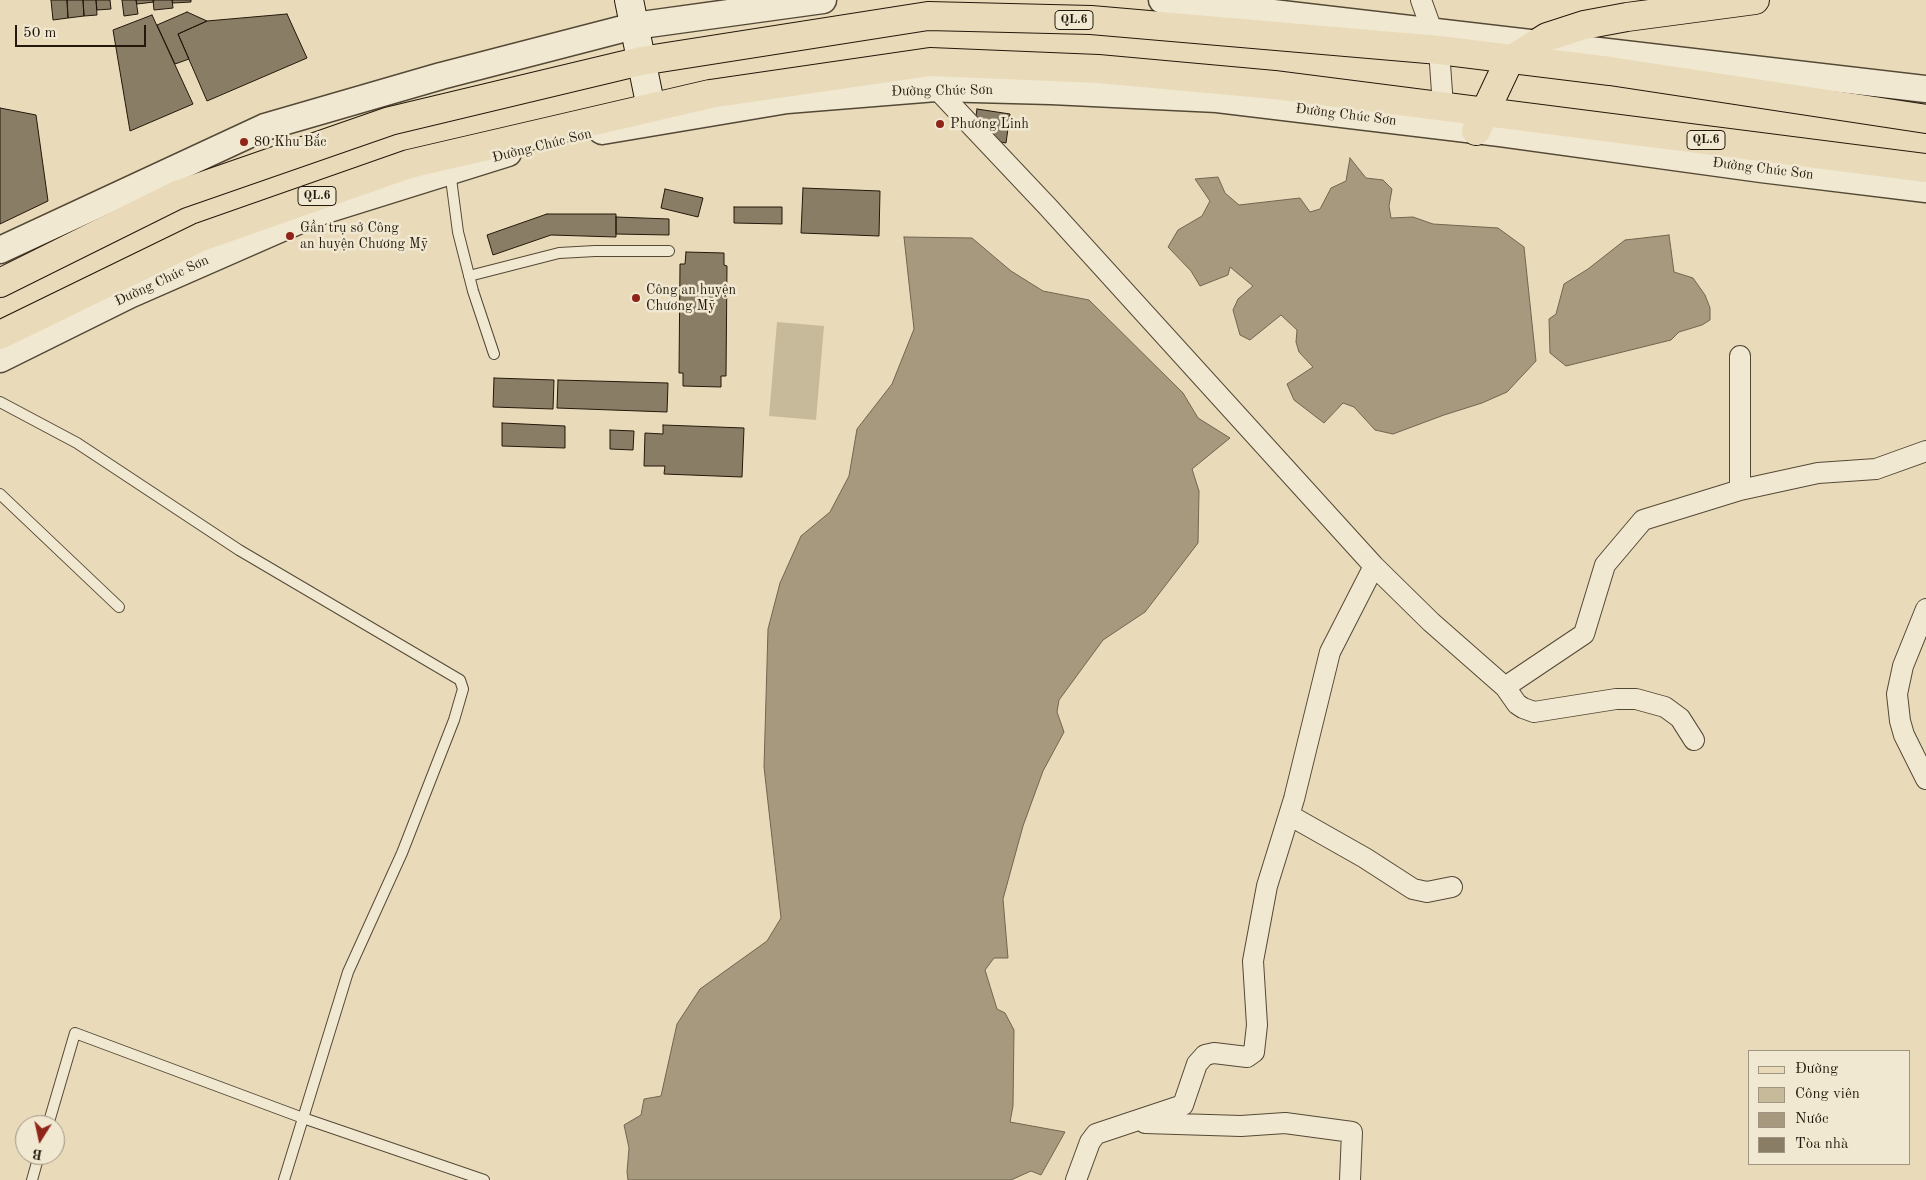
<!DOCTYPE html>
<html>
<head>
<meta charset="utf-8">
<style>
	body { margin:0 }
	#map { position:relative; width:1926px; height:1180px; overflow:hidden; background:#e9dbb9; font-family:"Old Standard TT",serif }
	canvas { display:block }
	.legend { position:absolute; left:1748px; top:1050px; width:162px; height:115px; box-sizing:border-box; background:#f1e8d2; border:1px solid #9f9582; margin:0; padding:6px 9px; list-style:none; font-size:15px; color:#23180b }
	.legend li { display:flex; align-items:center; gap:10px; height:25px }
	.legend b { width:25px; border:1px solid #9f9582 }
	.north { position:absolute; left:15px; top:1115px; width:50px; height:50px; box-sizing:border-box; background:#f1e8d2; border:1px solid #9f9582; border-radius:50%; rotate:190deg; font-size:14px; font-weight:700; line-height:20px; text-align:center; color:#23180b }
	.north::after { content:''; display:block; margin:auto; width:18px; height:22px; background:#8f2418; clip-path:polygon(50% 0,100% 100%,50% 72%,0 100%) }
	.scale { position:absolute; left:15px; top:25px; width:131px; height:22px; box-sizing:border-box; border:2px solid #23180b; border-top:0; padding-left:6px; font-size:15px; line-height:18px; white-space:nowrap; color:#23180b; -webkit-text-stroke:4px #f1e8d2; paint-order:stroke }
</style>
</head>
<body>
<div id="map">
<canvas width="1926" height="1180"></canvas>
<ul class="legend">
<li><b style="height:6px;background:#e9dbb9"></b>Đường</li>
<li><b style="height:14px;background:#c7ba9b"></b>Công viên</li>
<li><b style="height:14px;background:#a6997e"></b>Nước</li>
<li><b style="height:14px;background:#8a7d65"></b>Tòa nhà</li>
</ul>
<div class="north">B</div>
<div class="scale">50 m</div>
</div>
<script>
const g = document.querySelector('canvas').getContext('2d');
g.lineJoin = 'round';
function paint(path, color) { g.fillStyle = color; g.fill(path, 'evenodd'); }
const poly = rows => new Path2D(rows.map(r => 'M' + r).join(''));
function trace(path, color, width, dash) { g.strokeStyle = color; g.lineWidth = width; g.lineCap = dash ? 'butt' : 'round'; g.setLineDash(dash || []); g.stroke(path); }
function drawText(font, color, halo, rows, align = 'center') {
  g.font = font + ' "Old Standard TT",serif'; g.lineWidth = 5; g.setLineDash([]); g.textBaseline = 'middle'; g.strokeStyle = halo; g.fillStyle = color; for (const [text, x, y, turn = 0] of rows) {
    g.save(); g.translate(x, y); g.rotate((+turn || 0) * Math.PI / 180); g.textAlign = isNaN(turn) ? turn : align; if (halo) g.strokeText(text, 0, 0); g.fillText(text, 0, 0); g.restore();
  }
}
paint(poly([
	[777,322,824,326,816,420,769,416]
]), '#c7ba9b');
const water = poly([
	[1350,158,1366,178,1383,180,1392,189,1389,206,1391,218,1413,217,1433,224,1498,228,1524,247,1536,361,1507,392,1482,403,1444,415,1393,434,1375,430,1354,407,1343,403,1324,423,1294,400,1287,384,1313,367,1299,352,1296,342,1297,330,1281,315,1250,340,1240,335,1233,310,1238,299,1253,286,1230,267,1228,275,1200,286,1191,271,1168,247,1178,230,1202,216,1210,201,1195,179,1218,177,1225,193,1239,205,1300,198,1310,212,1320,209,1331,188,1346,181,1350,158],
	[1669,235,1674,272,1693,278,1705,295,1710,308,1710,320,1702,325,1679,332,1671,340,1566,366,1550,353,1549,319,1556,314,1564,284,1588,269,1625,240,1669,235],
	[904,237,972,238,1011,271,1043,291,1089,300,1183,393,1198,418,1230,438,1192,469,1199,491,1198,543,1145,612,1103,640,1059,700,1057,712,1064,732,1043,771,1023,826,1003,899,1008,958,994,958,985,970,997,1009,1005,1013,1014,1030,1013,1106,1010,1122,1065,1132,1041,1175,1031,1171,1011,1180,628,1180,627,1172,629,1148,624,1125,641,1115,644,1099,661,1096,677,1024,700,989,767,941,781,918,764,767,768,629,780,583,801,536,830,512,849,476,857,429,892,384,914,329,904,237]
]);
paint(water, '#a6997e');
trace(water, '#726550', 1);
const building = poly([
	[51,0,67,0,68,18,53,20,51,0],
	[67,0,83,0,84,16,68,18,67,0],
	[83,0,96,0,97,15,84,16,83,0],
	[96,0,110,0,111,9,97,10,96,0],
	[122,0,136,0,138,14,124,16,122,0],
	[136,0,153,0,154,2,137,4,136,0],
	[153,0,172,0,173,8,154,10,153,0],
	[172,0,191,0,191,2,173,3,172,0],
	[187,12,207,21,178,34,189,59,175,64,157,25,187,12],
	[287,14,307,58,207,101,178,34,207,21,287,14],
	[152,15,193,104,130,131,113,30,152,15],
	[0,108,36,115,48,201,0,224,0,108],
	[977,109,1010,114,1006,143,990,140,993,125,975,123,977,109],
	[803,188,880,191,879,236,801,233,803,188],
	[665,189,703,198,698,217,661,208,665,189],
	[734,207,782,207,782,224,734,223,734,207],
	[547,214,616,214,616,237,551,235,493,255,487,235,547,214],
	[616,217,669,219,669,235,616,234,616,217],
	[686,252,724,253,724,265,727,266,726,376,721,376,721,387,683,386,683,373,679,373,680,264,685,264,686,252],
	[494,378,554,380,553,409,493,407,494,378],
	[558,380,668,383,667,412,557,408,558,380],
	[502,423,565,426,565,448,502,446,502,423],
	[663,425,744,428,742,477,664,474,665,466,644,466,645,433,663,434,663,425],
	[610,430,634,431,633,450,610,449,610,430]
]);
paint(building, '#8a7d65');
trace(building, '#23180b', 1);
const service = poly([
	[450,171,458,232,473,291,494,354],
	[469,276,559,253,595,251,669,251],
	[0,402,77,443,239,550,460,680,463,689,454,720,402,853,348,972,284,1180],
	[0,494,119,607],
	[48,1125,75,1033,303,1118,484,1180],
	[32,1180,39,1155]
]);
const minor = poly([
	[1421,0,1439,50,1444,120],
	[930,82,1048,207,1374,566,1431,622,1505,687,1517,704,1523,708,1534,712,1616,699,1636,699,1665,707,1680,718,1694,740],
	[1740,356,1740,490],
	[1926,609,1903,666,1897,694,1900,721,1904,735,1926,779],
	[1505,687,1584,634,1605,565,1643,520,1740,490,1818,473,1876,469,1926,451],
	[1289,815,1365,858,1413,889,1427,892,1452,887],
	[1145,1123,1241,1126,1285,1123,1352,1132,1350,1180],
	[1076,1180,1090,1142,1096,1134,1183,1105,1197,1064,1205,1055,1214,1053,1247,1057,1254,1052,1257,1025,1253,961,1267,886,1294,799,1330,652,1374,566]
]);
const tertiary = poly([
	[1162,0,1926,89],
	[602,131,787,100,936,88,1051,91,1217,99,1500,133,1761,169,1926,189],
	[0,250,265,127,441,76,634,26,823,0],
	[0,359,129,295,316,213,508,153]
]);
const secondary = poly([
	[629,0,651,108]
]);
const primary = poly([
	[1476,131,1509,61,1547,37,1584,25,1627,17,1755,0]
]);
const trunk = poly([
	[0,283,177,195,390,121,641,61,928,16,1091,20,1439,50,1610,71,1926,119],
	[0,335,201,237,409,164,710,94,930,62,1098,69,1274,85,1926,168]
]);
trace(service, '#544936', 12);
trace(minor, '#544936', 22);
trace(tertiary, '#544936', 29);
trace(secondary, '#23180b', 30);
trace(primary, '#23180b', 30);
trace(trunk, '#23180b', 30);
trace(service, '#f1e8d2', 10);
trace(minor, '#f1e8d2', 20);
trace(tertiary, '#f1e8d2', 26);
trace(secondary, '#f1e8d2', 28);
trace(primary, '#e9dbb9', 28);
trace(trunk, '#e9dbb9', 28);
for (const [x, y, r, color] of [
	[940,124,5,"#8f2418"],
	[244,142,5,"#8f2418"],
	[290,236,5,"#8f2418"],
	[636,298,5,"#8f2418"]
]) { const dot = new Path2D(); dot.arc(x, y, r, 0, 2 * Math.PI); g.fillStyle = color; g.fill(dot); trace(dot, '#f1e8d2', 2); }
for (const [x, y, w] of [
	[1074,20,38],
	[1706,140,38],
	[317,196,38]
]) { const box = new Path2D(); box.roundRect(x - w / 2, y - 9.5, w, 19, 4); g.fillStyle = '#f1e8d2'; g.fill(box); trace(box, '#23180b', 1); }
drawText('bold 12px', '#23180b', null, [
	["QL.6",1074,20],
	["QL.6",1706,140],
	["QL.6",317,196]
]);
drawText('14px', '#23180b', '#f1e8d2', [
	["Đường Chúc Sơn",942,91,-1],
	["Đường Chúc Sơn",1346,115,7],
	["Đường Chúc Sơn",542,146,-14],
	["Đường Chúc Sơn",1763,169,7],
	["Đường Chúc Sơn",162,281,-25]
]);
drawText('14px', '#23180b', '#f1e8d2', [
	["Phương Linh",950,124],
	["80 Khu Bắc",254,142],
	["Gần trụ sở Công",300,228],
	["an huyện Chương Mỹ",300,244],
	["Công an huyện",646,290],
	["Chương Mỹ",646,306]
], 'left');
</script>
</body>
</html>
